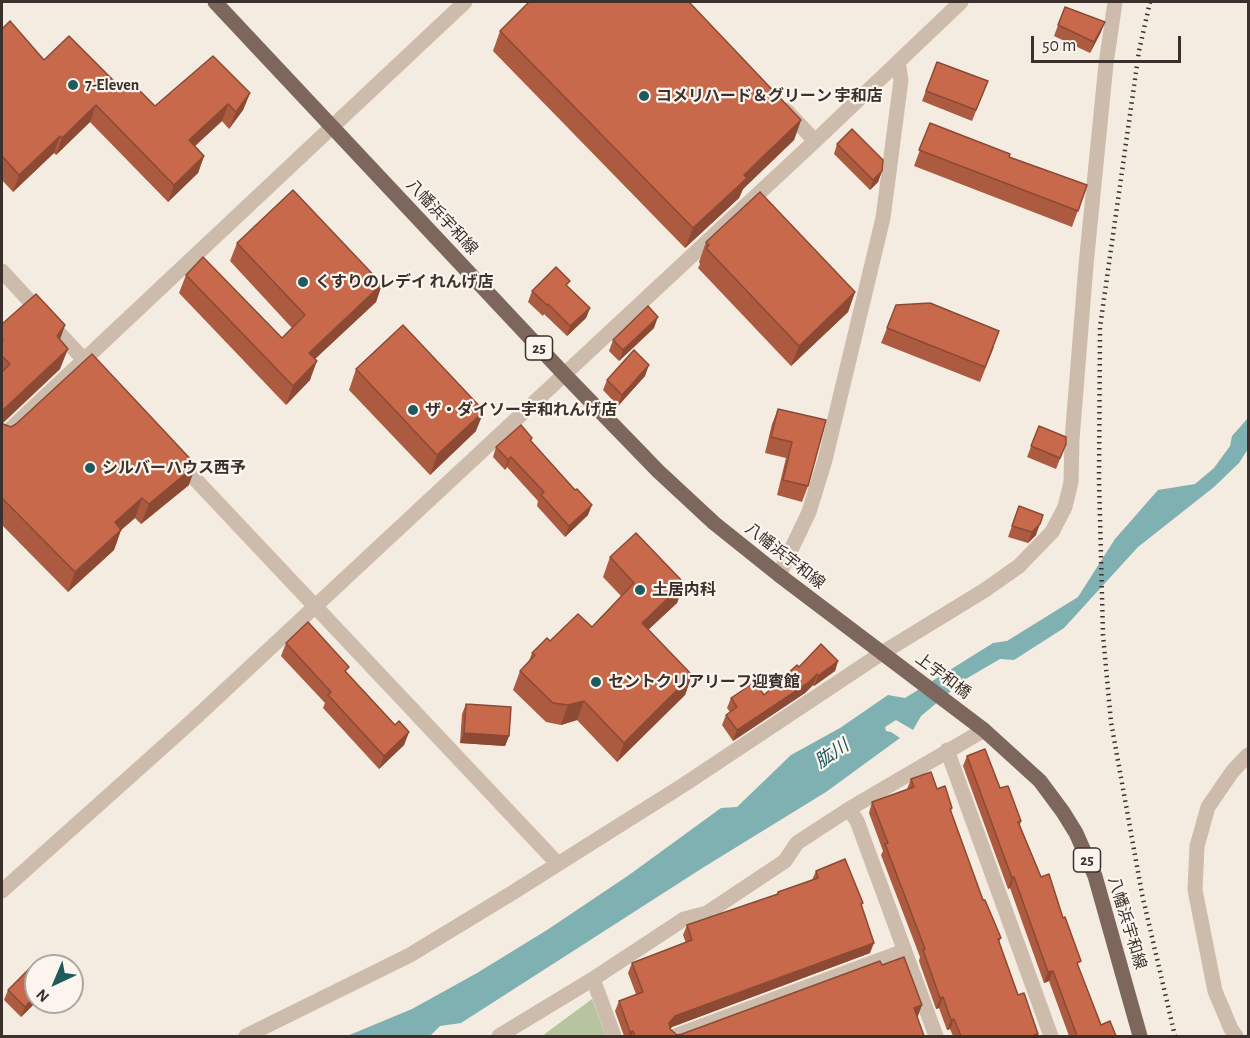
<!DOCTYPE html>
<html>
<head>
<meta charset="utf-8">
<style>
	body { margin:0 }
	#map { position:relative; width:1250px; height:1038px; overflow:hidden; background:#f4ebe1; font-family:"Alegreya Sans",sans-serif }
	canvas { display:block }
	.frame { position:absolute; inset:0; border:3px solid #3b302b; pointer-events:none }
	.north { position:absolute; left:24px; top:954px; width:60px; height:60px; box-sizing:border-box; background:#fbf5ee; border:2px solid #aea6a0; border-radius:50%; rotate:224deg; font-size:16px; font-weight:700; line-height:24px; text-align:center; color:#3b302b }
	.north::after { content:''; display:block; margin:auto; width:21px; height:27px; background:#1f5a5e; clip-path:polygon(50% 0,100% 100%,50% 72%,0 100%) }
	.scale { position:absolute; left:1031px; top:36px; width:150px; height:27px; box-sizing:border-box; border:3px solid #3b302b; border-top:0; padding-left:8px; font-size:18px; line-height:21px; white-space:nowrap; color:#3b302b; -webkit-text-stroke:4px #fbf5ee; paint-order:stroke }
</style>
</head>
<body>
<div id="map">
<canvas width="1250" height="1038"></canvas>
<div class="frame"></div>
<div class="north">N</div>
<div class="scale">50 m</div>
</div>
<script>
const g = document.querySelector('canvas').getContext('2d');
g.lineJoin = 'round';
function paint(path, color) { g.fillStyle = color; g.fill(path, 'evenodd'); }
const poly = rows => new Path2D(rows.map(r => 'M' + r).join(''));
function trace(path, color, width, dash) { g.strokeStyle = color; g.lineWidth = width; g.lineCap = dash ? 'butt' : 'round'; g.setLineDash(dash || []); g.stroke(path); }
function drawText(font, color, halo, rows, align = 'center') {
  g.font = font + ' "Alegreya Sans","Noto Sans JP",sans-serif'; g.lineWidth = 4.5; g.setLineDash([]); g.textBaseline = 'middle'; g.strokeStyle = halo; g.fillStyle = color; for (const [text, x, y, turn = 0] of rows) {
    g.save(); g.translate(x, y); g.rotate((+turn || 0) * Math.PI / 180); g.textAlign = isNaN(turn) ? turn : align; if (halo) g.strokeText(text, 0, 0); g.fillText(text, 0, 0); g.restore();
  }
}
paint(poly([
	[592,999,606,1036,542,1036]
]), '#b8c4a0');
paint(poly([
	[1248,408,1248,449,1239,463,1214,487,1138,547,1064,628,1014,660,1000,659,964,680,921,716,913,730,896,720,885,727,886,731,891,732,900,738,826,792,704,867,461,1023,440,1026,430,1036,347,1036,412,1009,477,973,547,930,629,875,721,808,737,807,791,755,840,728,888,695,905,698,993,643,1007,641,1078,597,1115,539,1158,490,1195,484,1214,468,1230,446,1232,436,1248,418]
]), '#7fb0b2');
trace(poly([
	[786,110,815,141],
	[2,271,97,374],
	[2,437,465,2],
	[179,462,558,864],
	[779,575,809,512,825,460,883,218,901,80,898,62],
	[947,750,1051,1036],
	[849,809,857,821,936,1036],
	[2,891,192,721,815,141,961,2],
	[593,979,614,1036],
	[246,1036,410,955,512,893,685,784,882,653,985,590,1019,566,1052,532,1065,507,1071,482,1072,440,1086,265,1106,64,1115,2],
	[499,1036,593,979,684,919,707,913,785,861,797,843,849,809,984,730],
	[675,1036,904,951],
	[1236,1036,1231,1029,1215,991,1195,890,1197,846,1208,807,1232,772,1248,755]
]), '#cdbbac', 15);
trace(poly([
	[215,2,564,374,658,471,714,523,779,575,984,730,1040,781,1063,812,1076,833,1095,876,1140,1036]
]), '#7d675c', 15);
trace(poly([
	[1150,2,1139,51,1100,327,1099,480,1103,635,1111,722,1142,894,1175,1036]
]), '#3b302b', 4.5, [1.5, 4.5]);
paint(poly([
	[1065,7,1101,32,1090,53,1054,36],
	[2,29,44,60,122,89,155,106,250,93,243,110,229,129,222,121,195,146,204,156,198,173,168,202,90,122,56,155,54,153,13,192,2,180],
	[500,31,801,120,794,140,743,189,739,198,685,248,493,51],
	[937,62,988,81,972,121,922,101],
	[930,123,1009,157,1087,185,1072,227,914,166],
	[837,144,882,171,878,182,870,190,834,154],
	[706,242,855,292,848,312,791,366,698,268,700,264,699,262],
	[237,243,382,284,376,302,315,359,310,380,286,405,179,293,186,275,282,338,292,328,230,261],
	[568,287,590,308,586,318,567,336,544,314,543,316,528,302,532,291],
	[2,324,65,325,60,339,60,369,2,423,3,424,189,485,141,524,135,518,121,530,114,550,68,592,2,525],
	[654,328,619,361,609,351,613,340],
	[887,328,994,347,980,382,881,343],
	[356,369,476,431,430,475,349,390],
	[645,376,618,406,603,390,607,380],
	[778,409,826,420,808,486,802,502,777,495,786,458,765,453,772,424],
	[1039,426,1066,444,1056,469,1027,457],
	[532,438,531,441,588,515,565,537,537,506,538,501,507,467,505,470,493,457,496,447],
	[1019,506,1036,535,1028,543,1008,537],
	[610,557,684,583,677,603,648,630,692,675,685,695,617,762,577,720,561,725,546,722,513,690,520,671,529,661,532,653,550,641,592,627,621,596,603,577],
	[286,643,347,673,395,725,409,732,404,745,379,769,323,708,325,703,281,656],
	[838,661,835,671,814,686,813,685,805,693,733,741,722,725,726,715,730,712,727,708,731,698,764,695,799,667],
	[466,704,509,736,505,746,460,743,462,714],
	[967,756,1000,788,1021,821,1020,825,1079,968,1101,1025,1116,1036,1069,1036,1049,981,1044,983,1010,888,1008,889,963,766],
	[911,779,937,789,952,808,951,811,983,900,1001,938,999,942,1018,995,1037,1036,953,1036,950,1029,947,1030,939,1008,936,1009,919,961,920,957,881,855,883,851,869,813,872,802,907,789],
	[816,871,861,906,870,953,672,1027,670,1029,677,1035,682,1034,882,965,918,1016,917,1016,924,1036,624,1036,615,1011,619,1001,636,994,628,973,632,963,686,943,683,935,687,925,777,895,778,892,812,880],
	[8,990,36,1002,21,1017,4,1000]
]), '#ac5a40');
paint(poly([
	[1105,22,1101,32,1090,53,1094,42],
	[250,93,243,110,229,129,236,112],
	[228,104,222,121,183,157,189,140],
	[96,105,90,122,56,155,62,138],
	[801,120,794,140,743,189,739,198,685,248,693,228,744,175],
	[60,136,54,153,13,192,19,175],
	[204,156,198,173,168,202,174,185],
	[882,171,878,182,870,190,873,180],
	[382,284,376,302,302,371,309,353],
	[855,292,848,312,791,366,799,346],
	[590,308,586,318,567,336,570,326],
	[658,317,654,328,619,361,623,350],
	[65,325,58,345,57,336],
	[68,349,60,369,2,424,2,413,3,410],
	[317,361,310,380,286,405,293,386],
	[649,365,645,376,618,406,622,395],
	[484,411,476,431,430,475,437,455],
	[511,457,507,467,505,470,508,460],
	[196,465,189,485,141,524,149,504],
	[142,498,135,518,121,530,114,550,68,592,75,572,115,522],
	[592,505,588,515,565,537,569,526],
	[1040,524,1036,535,1028,543,1032,532],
	[684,583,677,603,635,642,642,623],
	[838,661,835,671,814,686,818,676],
	[817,674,813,685,805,693,733,741,737,730],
	[692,675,685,695,617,762,624,743],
	[584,701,577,720,561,725,568,705],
	[409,732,404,745,379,769,384,756],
	[464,733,509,736,505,746,460,743],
	[1014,877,1010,888,1008,889,1012,878],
	[874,943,870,953,672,1027,666,1034,669,1023,675,1016],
	[1053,971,1049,981,1044,983,1048,972],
	[36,995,36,1002,21,1017,25,1007],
	[943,997,939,1008,936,1009,940,998],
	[922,1005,918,1016,910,1019,914,1008],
	[954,1019,950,1029,947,1030,951,1020],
	[633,1031,631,1036,629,1036,630,1032]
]), '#8c4a34');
const building = poly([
	[529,2,689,2,801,120,744,175,747,178,693,228,500,31,529,2],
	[1065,7,1105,22,1094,42,1058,25,1065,7],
	[10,21,44,60,69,36,122,89,130,81,155,106,213,56,250,93,236,112,228,104,189,140,204,156,174,185,96,105,62,138,60,136,19,175,2,156,2,29,10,21],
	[937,62,988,81,976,110,926,91,937,62],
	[930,123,1010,154,1009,157,1087,185,1078,211,919,150,930,123],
	[852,129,883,160,882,171,873,180,837,144,852,129],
	[293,190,382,284,309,353,317,361,293,386,186,275,203,257,282,338,305,315,237,243,293,190],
	[760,192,855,292,799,346,706,248,709,245,706,242,760,192],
	[556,267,570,281,566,285,590,308,570,326,548,304,547,305,532,291,556,267],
	[36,294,65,325,57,336,68,349,3,410,2,413,2,372,10,364,2,356,2,341,3,340,2,338,2,324,36,294],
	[930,303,999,331,985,367,887,328,896,305,930,303],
	[648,306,658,317,623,350,613,340,648,306],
	[403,325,484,411,437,455,356,369,403,325],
	[634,350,649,365,622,395,607,380,634,350],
	[92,354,196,465,149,504,142,498,115,522,121,530,75,572,2,498,2,422,3,424,11,427,16,424,92,354],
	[778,409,826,420,808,486,783,480,792,442,771,437,778,409],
	[521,425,532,438,530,440,575,490,577,489,592,505,569,526,541,495,544,492,511,457,508,460,496,447,521,425],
	[1039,426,1066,437,1066,444,1060,458,1031,446,1039,426],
	[1019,506,1043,515,1040,524,1032,532,1012,526,1019,506],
	[636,533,684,583,642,623,692,675,624,743,584,701,568,705,553,703,520,671,535,655,532,653,547,638,550,641,578,614,592,627,634,583,610,557,636,533],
	[308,622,349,667,345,671,395,725,399,721,409,732,384,756,328,695,331,692,286,643,308,622],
	[821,644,838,661,818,676,817,674,809,682,737,730,726,715,737,707,731,698,755,682,764,695,797,665,799,667,821,644],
	[466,704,511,707,509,736,464,733,466,704],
	[985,749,1000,788,1008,786,1021,821,1018,822,1041,877,1049,874,1063,918,1065,917,1081,961,1077,963,1101,1025,1110,1021,1116,1036,1077,1036,1053,971,1048,972,1014,877,1012,878,967,756,985,749],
	[931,772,937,789,945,786,952,808,950,809,983,900,985,900,1001,938,998,939,1018,995,1024,993,1038,1034,1034,1035,1034,1036,961,1036,954,1019,951,1020,943,997,940,998,923,950,925,949,885,844,888,843,872,802,914,787,911,779,931,772],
	[845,859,863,903,861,904,874,943,675,1016,669,1023,670,1029,677,1035,682,1034,880,961,882,965,904,957,922,1005,914,1008,924,1036,635,1036,633,1031,630,1032,619,1001,643,992,632,963,692,940,687,925,778,894,778,892,818,878,816,871,845,859],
	[32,966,36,970,36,995,25,1007,8,990,32,966]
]);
paint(building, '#c8694b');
trace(building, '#8c4a34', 1.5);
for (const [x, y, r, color] of [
	[73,85,6,"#1f5a5e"],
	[644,96,6,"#1f5a5e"],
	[303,282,6,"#1f5a5e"],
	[413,410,6,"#1f5a5e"],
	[90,468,6,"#1f5a5e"],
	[640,590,6,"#1f5a5e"],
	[596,682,6,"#1f5a5e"]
]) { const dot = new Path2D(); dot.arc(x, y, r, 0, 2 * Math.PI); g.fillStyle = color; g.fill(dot); trace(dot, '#fbf5ee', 2); }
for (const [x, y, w] of [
	[539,348,27],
	[1087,860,27]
]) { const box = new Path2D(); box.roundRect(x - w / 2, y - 12, w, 24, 4.5); g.fillStyle = '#fbf5ee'; g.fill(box); trace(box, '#3b302b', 1.5); }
drawText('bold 15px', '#3b302b', null, [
	["25",539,348],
	["25",1087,860]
]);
drawText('bold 16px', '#3b302b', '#fbf5ee', [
	["7-Eleven",85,85],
	["コメリハード＆グリーン 宇和店",656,96],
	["くすりのレデイ れんげ店",315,282],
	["ザ・ダイソー宇和れんげ店",425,410],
	["シルバーハウス西予",102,468],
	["土居内科",652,590],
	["セントクリアリーフ迎賓館",608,682]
], 'left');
drawText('16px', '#3b302b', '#fbf5ee', [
	["八幡浜宇和線",442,217,47],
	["八幡浜宇和線",785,556,38],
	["上宇和橋",943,676,37],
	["八幡浜宇和線",1127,923,73]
]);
drawText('italic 18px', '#1f5a5e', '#fbf5ee', [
	["肱川",832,754,-34]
]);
</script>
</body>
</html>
